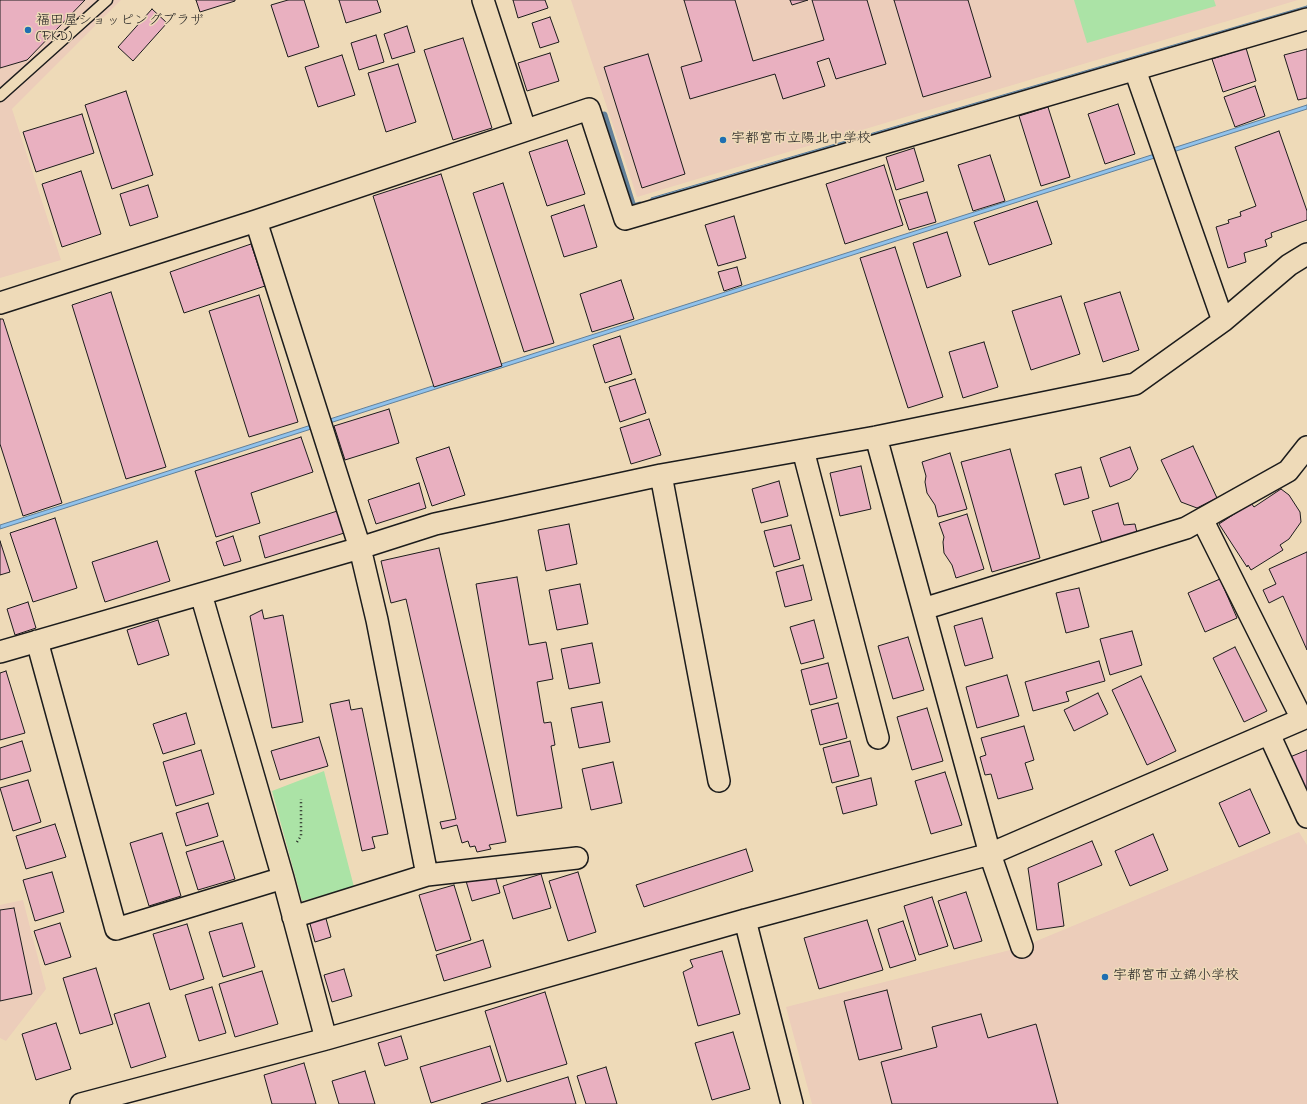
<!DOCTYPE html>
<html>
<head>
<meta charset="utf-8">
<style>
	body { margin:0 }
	canvas { display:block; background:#eedab8 }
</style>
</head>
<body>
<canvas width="1307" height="1104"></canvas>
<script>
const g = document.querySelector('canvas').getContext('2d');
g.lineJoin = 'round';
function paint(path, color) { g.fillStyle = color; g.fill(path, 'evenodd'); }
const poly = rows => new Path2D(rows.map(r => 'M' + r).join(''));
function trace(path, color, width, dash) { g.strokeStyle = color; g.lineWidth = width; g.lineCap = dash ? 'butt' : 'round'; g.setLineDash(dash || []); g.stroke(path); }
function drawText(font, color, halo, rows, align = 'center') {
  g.font = font + ' "Indie Flower","Klee One",sans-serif'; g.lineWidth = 3; g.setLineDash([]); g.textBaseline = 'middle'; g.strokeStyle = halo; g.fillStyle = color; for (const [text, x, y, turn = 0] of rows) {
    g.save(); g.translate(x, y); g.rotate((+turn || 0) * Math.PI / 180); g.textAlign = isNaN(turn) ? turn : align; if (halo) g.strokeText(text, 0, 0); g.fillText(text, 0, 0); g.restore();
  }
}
paint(poly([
	[0,0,121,0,12,109,61,260,0,278],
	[571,0,1298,0,637,197],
	[1299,832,1307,845,1307,1104,812,1104,786,1007,1022,947],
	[23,900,46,989,6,1041,0,1038,0,905]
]), '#eccdba');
paint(poly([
	[1074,0,1214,0,1216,6,1087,43],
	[324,771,354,887,302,901,272,791]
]), '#abe3a6');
const water = poly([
	[1307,6,1307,14,651,204,651,198,1307,6],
	[1307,105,1307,109,0,529,0,525,1307,105]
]);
paint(water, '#90c2ec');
trace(water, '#628099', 1);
trace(poly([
	[593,119,604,115,633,207,640,205]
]), '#628099', 7);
const building = poly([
	[0,0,85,0,27,60,0,68,0,0],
	[196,0,235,0,235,1,200,12,196,0],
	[288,0,304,0,319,47,288,57,271,5,288,0],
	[339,0,377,0,381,12,346,23,339,0],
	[513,0,545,0,548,8,518,18,513,0],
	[684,0,735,0,753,61,824,40,812,0,867,0,886,64,836,79,829,58,817,62,825,86,783,99,775,74,690,99,681,67,702,61,684,0],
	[790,0,808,0,792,5,790,0],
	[894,0,968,0,991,77,923,97,894,0],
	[152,9,167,23,133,61,118,47,152,9],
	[550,17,559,42,540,48,532,23,550,17],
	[407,26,415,52,392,59,384,34,407,26],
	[376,35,384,62,359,70,351,43,376,35],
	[463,38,492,128,453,140,424,50,463,38],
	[1246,48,1256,81,1223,92,1212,59,1246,48],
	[1307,49,1307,98,1298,100,1284,55,1307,49],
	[550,53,559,81,527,91,518,63,550,53],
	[648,54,685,174,642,188,604,67,648,54],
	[342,55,355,95,318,107,305,67,342,55],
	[398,64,416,122,386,132,368,73,398,64],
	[1255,86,1265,116,1235,127,1224,97,1255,86],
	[126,91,153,175,112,189,85,105,126,91],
	[1118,104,1135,154,1105,164,1088,114,1118,104],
	[1048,107,1070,177,1041,186,1019,116,1048,107],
	[82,114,94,153,36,172,23,132,82,114],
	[1279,131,1307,211,1307,220,1271,233,1272,237,1265,240,1267,246,1244,253,1246,262,1228,268,1216,227,1229,223,1228,220,1241,216,1240,212,1256,206,1235,147,1279,131],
	[567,140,585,194,547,206,529,152,567,140],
	[914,148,924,181,896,190,886,157,914,148],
	[990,155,1005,201,973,211,958,165,990,155],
	[884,165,903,225,845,244,826,184,884,165],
	[81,171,101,234,62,247,42,184,81,171],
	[441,174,502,366,434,387,373,196,441,174],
	[503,183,554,343,524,352,473,193,503,183],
	[148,185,158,217,130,226,120,194,148,185],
	[927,192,936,222,909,230,899,200,927,192],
	[1037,201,1052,244,989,265,974,222,1037,201],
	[584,205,597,247,564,257,551,216,584,205],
	[734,216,746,258,718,266,705,225,734,216],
	[947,232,961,276,927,288,913,243,947,232],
	[251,244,265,286,184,313,170,272,251,244],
	[895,247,943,397,908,408,860,258,895,247],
	[737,267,742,285,724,291,718,272,737,267],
	[621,280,634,319,592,332,580,294,621,280],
	[111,292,166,467,126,479,72,305,111,292],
	[1120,292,1139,350,1103,362,1084,303,1120,292],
	[259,295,298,422,249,437,209,311,259,295],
	[1061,296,1080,354,1031,370,1012,311,1061,296],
	[0,319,3,319,62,503,23,516,0,444,0,319],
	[620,336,632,374,605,383,593,345,620,336],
	[984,342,998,387,963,398,949,352,984,342],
	[635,379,646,413,620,422,609,387,635,379],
	[389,409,399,443,345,460,334,426,389,409],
	[649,419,661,455,631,464,620,428,649,419],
	[301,437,313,472,251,493,260,523,216,537,195,471,301,437],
	[1193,446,1217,498,1197,508,1181,502,1161,460,1193,446],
	[449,447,465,495,432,506,416,458,449,447],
	[1130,447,1138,469,1130,479,1110,487,1100,458,1130,447],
	[1010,449,1040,558,992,572,961,462,1010,449],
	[950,453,967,509,938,517,935,505,927,493,925,482,926,476,922,462,950,453],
	[861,466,871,509,840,516,830,473,861,466],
	[1081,467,1089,498,1064,505,1055,474,1081,467],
	[779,481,788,516,761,523,752,489,779,481],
	[419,483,426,508,376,524,368,500,419,483],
	[1281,489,1289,495,1300,512,1301,522,1289,539,1280,545,1283,550,1251,570,1248,565,1247,567,1219,524,1251,503,1254,507,1281,489],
	[1118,503,1124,525,1135,524,1138,537,1103,547,1092,511,1118,503],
	[353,506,360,528,265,558,259,536,353,506],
	[967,514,984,569,956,578,952,565,944,553,943,542,944,537,939,523,967,514],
	[55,518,77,588,33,602,10,533,55,518],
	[569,524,577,564,546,571,538,530,569,524],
	[791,525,800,559,774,567,764,531,791,525],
	[233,536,241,561,224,566,216,542,233,536],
	[0,541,10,572,0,575,0,541],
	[157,541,170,581,105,602,92,562,157,541],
	[439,548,506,842,489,845,491,849,477,852,475,846,470,847,468,841,462,843,457,825,442,829,440,822,456,819,406,599,391,603,381,561,439,548],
	[1307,552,1307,650,1283,596,1269,603,1263,590,1276,584,1269,569,1307,552],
	[803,565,812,600,785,607,776,572,803,565],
	[517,577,529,645,546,642,553,679,537,682,544,723,551,722,555,745,551,746,562,808,517,816,476,584,517,577],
	[1220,579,1237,618,1205,632,1188,593,1220,579],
	[580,584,588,624,557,630,549,590,580,584],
	[1079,588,1089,627,1066,633,1056,593,1079,588],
	[28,602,36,628,15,635,7,609,28,602],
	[262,610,264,619,283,615,303,722,272,728,250,616,262,610],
	[982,618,993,658,965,666,954,626,982,618],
	[158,620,169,655,138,665,127,630,158,620],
	[814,620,824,658,801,664,790,627,814,620],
	[1132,631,1142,665,1110,675,1100,639,1132,631],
	[908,637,924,690,893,699,878,646,908,637],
	[592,643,600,683,569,689,561,649,592,643],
	[1235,647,1267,711,1244,722,1213,658,1235,647],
	[1099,661,1105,681,1066,692,1069,701,1033,711,1025,682,1099,661],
	[828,663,837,698,810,705,801,670,828,663],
	[6,671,25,733,0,740,0,673,6,671],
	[1007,675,1019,716,977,728,966,687,1007,675],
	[1141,676,1176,751,1147,765,1112,690,1141,676],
	[1098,693,1108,714,1074,731,1064,710,1098,693],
	[349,700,351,710,362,708,388,834,372,837,375,848,362,851,330,704,349,700],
	[602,702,610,742,579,748,571,708,602,702],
	[838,703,847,738,820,745,811,710,838,703],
	[927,708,943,761,912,770,897,717,927,708],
	[186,713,195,744,163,754,153,724,186,713],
	[1024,726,1034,760,1025,763,1033,789,998,799,991,774,985,775,980,757,986,755,981,738,1024,726],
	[319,737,328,766,280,780,271,751,319,737],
	[22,741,31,771,0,780,0,748,22,741],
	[850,741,859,776,832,783,823,748,850,741],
	[201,750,214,794,176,806,163,762,201,750],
	[1307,750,1307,794,1290,757,1307,750],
	[613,762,622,803,591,810,582,769,613,762],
	[945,772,962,825,931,834,915,781,945,772],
	[871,778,877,805,843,814,836,787,871,778],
	[28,780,41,822,13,831,0,788,28,780],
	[1250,789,1270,833,1239,847,1219,803,1250,789],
	[208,803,218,836,186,846,176,813,208,803],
	[55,824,66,857,26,869,16,836,55,824],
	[162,833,181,896,149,906,130,843,162,833],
	[1153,834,1168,870,1130,886,1115,851,1153,834],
	[223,841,235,879,198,890,186,852,223,841],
	[1092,841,1102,865,1058,883,1064,926,1037,930,1028,868,1092,841],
	[746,849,753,871,644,907,636,885,746,849],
	[52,872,64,912,35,921,23,880,52,872],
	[494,872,500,893,472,901,466,881,494,872],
	[578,872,596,932,568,941,549,881,578,872],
	[541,874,551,908,513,919,503,886,541,874],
	[454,885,471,940,436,951,419,895,454,885],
	[966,892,982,941,954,949,938,901,966,892],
	[932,897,948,946,919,955,904,906,932,897],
	[14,908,32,994,0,1001,0,910,14,908],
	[325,915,331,937,315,942,309,920,325,915],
	[867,920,883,970,819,989,804,938,867,920],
	[903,921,916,960,890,968,878,929,903,921],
	[60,923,71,957,45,965,34,931,60,923],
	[242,923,255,967,223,977,209,932,242,923],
	[187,924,204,979,170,990,153,934,187,924],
	[483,940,491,967,444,981,436,955,483,940],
	[722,951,740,1014,698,1026,683,972,693,967,690,960,722,951],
	[96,968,113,1024,80,1034,63,978,96,968],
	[344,969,352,996,332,1002,324,975,344,969],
	[262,971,278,1024,235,1037,219,984,262,971],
	[212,987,226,1033,199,1041,185,995,212,987],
	[887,990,902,1049,859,1060,844,1001,887,990],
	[545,992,567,1064,507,1082,485,1011,545,992],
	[149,1003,166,1057,131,1068,114,1014,149,1003],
	[981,1014,988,1038,1036,1024,1058,1104,892,1104,881,1062,937,1047,932,1027,981,1014],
	[56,1023,71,1069,36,1080,22,1034,56,1023],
	[733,1032,750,1089,712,1100,695,1043,733,1032],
	[401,1036,408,1059,385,1066,378,1043,401,1036],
	[490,1046,501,1081,431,1103,420,1067,490,1046],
	[304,1063,316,1104,272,1104,264,1075,304,1063],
	[606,1067,617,1104,586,1104,577,1076,606,1067],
	[365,1071,375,1104,339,1104,332,1081,365,1071],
	[568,1077,576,1104,481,1104,568,1077]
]);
paint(building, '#e9b0c0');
trace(building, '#1c1c1c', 1);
const service = poly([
	[0,96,107,0]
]);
const minor = poly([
	[483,0,525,129],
	[1135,70,1223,321],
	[256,221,360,548,377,620,427,875],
	[0,303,256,221,589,109,625,219,1307,19],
	[876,437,990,854,1022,947],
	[803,450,878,738],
	[661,475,719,781],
	[1202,519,1302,719],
	[201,594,283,878,326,1039],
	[923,609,1186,528,1288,471,1307,447],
	[37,641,116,929,283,878],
	[0,652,360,548,435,524,661,475,876,437,1135,384,1223,321,1289,265,1307,254],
	[1269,734,1307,817],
	[293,917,427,875,577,858],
	[745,920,792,1104],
	[81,1104,326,1039,745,920,990,854,1307,717]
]);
trace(service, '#1c1c1c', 13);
trace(minor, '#1c1c1c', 24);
trace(poly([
	[297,842,301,836,301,799]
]), '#1c1c1c', 2.5, [1, 3]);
trace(service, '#eedab8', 10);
trace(minor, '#eedab8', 21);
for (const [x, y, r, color] of [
	[28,30,4,"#1f6fb2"],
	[723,140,4,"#1f6fb2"],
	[1105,977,4,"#1f6fb2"]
]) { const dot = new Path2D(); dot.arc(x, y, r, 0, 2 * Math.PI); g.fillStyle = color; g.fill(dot); trace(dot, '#eedab8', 1.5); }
drawText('14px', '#1c1c1c', '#eedab8', [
	["福田屋ショッピングプラザ",36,22],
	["(FKD)",36,38],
	["宇都宮市立陽北中学校",731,140],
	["宇都宮市立錦小学校",1113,977]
], 'left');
</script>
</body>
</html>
